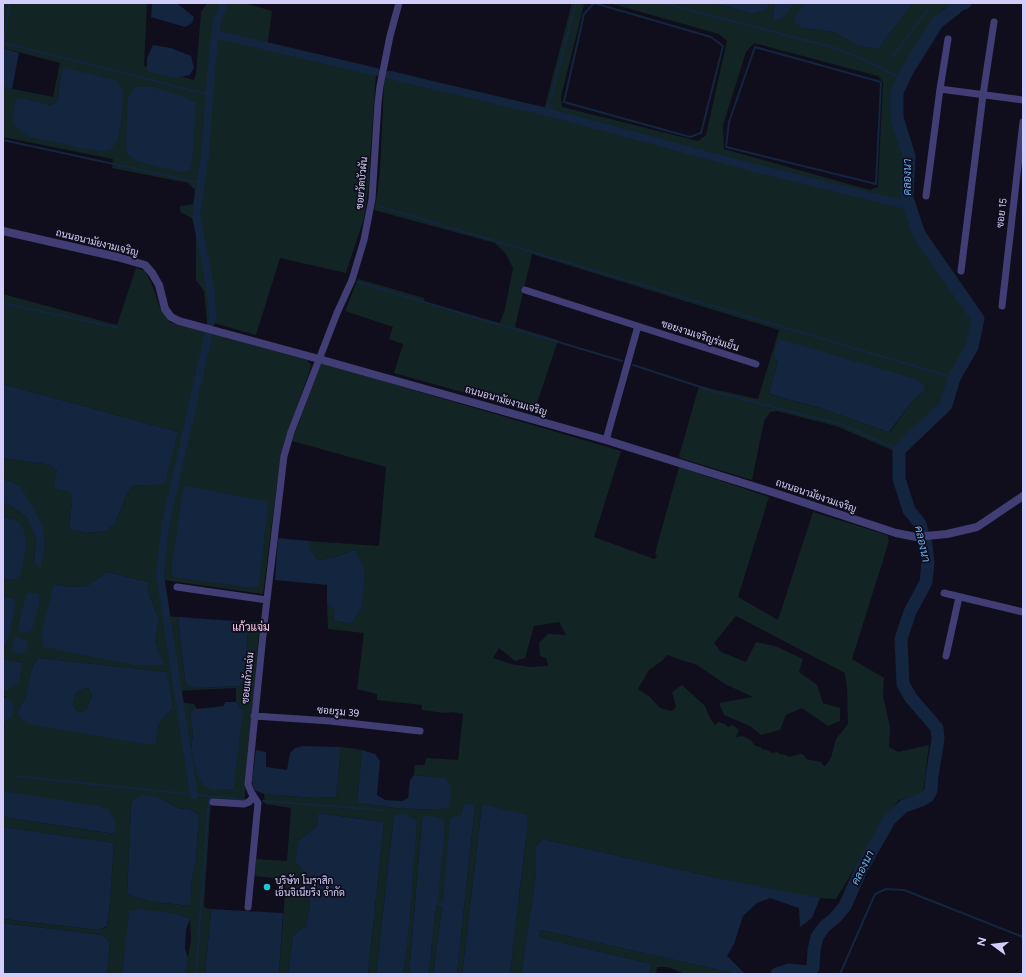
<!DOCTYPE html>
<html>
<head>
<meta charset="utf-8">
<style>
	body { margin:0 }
	#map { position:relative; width:1026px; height:977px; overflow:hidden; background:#100e1c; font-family:Figtree,sans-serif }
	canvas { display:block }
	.frame { position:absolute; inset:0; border:4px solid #d3cef9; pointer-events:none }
	.north { position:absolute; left:974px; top:925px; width:40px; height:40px; -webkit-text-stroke:3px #100e1c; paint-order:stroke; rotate:285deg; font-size:11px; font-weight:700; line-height:16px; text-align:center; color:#d3cef9 }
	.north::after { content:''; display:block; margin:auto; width:14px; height:18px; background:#d3cef9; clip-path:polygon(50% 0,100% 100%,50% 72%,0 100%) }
</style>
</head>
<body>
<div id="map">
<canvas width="1026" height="977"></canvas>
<div class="frame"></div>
<div class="north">N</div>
</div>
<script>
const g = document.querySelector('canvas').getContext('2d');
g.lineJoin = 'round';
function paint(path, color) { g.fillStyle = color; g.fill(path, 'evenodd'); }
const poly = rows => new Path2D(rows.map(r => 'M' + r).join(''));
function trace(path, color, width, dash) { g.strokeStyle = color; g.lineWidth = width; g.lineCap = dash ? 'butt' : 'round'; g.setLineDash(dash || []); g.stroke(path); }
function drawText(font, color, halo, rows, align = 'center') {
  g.font = font + ' Figtree,Sarabun,sans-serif'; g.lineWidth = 3.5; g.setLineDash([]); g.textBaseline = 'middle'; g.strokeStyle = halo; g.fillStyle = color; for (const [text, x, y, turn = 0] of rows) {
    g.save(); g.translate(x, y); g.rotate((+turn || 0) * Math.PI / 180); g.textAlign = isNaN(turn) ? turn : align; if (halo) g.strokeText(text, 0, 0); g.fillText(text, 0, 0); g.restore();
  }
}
paint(poly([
	[4,3,147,3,144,66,194,80,196,74,201,12,207,3,244,3,272,11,267,48,376,74,370,157,369,183,364,218,346,273,280,258,256,335,207,321,204,291,196,280,196,230,194,219,180,212,180,206,193,204,195,190,188,183,112,168,113,159,3,137,3,87,53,97,60,63,3,48],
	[63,67,101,152,24,98,50,105,57,102,61,74],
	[572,3,585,3,584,5,561,96,562,107,698,141,706,135,727,41,719,34,609,3,714,3,752,14,767,10,769,3,775,3,772,20,791,7,795,3,805,3,798,11,802,28,834,32,858,46,878,49,913,3,955,3,943,9,930,24,900,71,893,94,895,124,904,151,906,164,904,196,910,221,915,234,974,319,971,341,949,381,948,390,941,402,897,446,894,451,836,426,777,411,770,412,764,421,752,480,680,458,679,456,699,386,758,399,779,330,532,254,515,327,558,340,534,412,394,373,403,344,389,339,393,327,345,311,358,279,424,298,424,303,500,323,505,309,513,268,506,254,495,243,374,210,377,196,380,172,384,84,387,72,392,71,544,110],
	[754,43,878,76,883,82,878,187,870,190,724,149,723,125,746,52],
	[778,360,900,375,916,379,923,392,910,404,890,432,885,431,820,408,771,395,769,393],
	[136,268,145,271,151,282,159,305,169,322,307,360,311,365,309,373,285,440,277,483,263,594,164,580,164,587,161,593,164,616,178,617,185,681,196,688,240,686,244,681,249,622,260,622,245,796,243,802,211,799,204,905,205,908,211,909,205,974,185,974,191,940,190,919,178,914,130,911,122,974,107,974,110,943,103,935,3,923,3,919,99,930,107,927,110,903,114,843,3,827,3,817,114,834,3,791,3,725,12,716,5,696,3,696,3,690,9,690,23,663,3,659,3,648,7,643,13,598,3,596,3,579,15,580,12,519,3,517,3,503,10,505,27,518,36,539,34,563,45,541,20,485,3,479,3,458,50,465,57,471,54,481,70,492,72,502,69,529,86,533,106,531,115,524,126,496,133,485,151,486,178,432,3,384,3,294,117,325],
	[107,572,148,582,149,594,159,620,155,641,162,659,54,584,70,587,87,586],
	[39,658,166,672,173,709,167,714,159,724,156,744,17,714,25,697,33,665],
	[236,688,236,702,243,710,191,749,193,733,190,714,195,707,194,704,177,702,176,691],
	[158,797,180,809,188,808,199,815,196,860,191,884,189,906,154,902,127,895,131,803],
	[321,363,621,451,594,537,654,559,657,557,655,553,679,467,769,497,738,597,778,620,813,512,887,535,889,541,852,659,884,678,883,696,890,727,889,747,898,752,929,745,923,794,899,800,890,812,857,864,836,899,816,898,713,877,543,839,536,846,536,875,521,974,510,974,527,829,482,804,462,974,457,974,475,805,466,803,463,806,443,900,441,903,438,903,422,820,409,974,403,974,407,948,394,815,376,974,368,974,384,822,319,813,317,826,299,840,306,872,303,885,310,903,306,926,293,935,288,974,279,974,286,879,255,876,256,859,287,861,291,808,265,804,264,794,315,798,336,797,341,747,362,750,357,803,395,808,440,810,445,778,414,775,415,765,425,765,426,758,458,760,463,714,453,712,445,713,422,710,422,705,377,700,377,694,357,689,364,633,328,629,327,603,335,611,333,620,350,624,361,610,355,550,333,558,317,560,311,550,309,541,379,546,386,467,292,441],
	[736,616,845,673,847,687,848,724,836,739,831,758,826,765,824,766,821,762,806,759,804,755,801,754,788,757,786,755,780,754,777,752,772,753,767,750,762,749,760,747,755,746,751,740,742,736,736,737,739,730,733,725,728,727,725,724,718,722,716,725,715,725,710,718,705,706,682,685,672,692,676,707,672,711,660,708,650,697,638,689,649,670,662,661,667,655,697,665,725,684,753,697,719,703,724,715,750,726,761,735,780,730,786,715,802,708,828,726,840,721,840,708,823,703,817,685,799,672,803,659,775,646,756,642,746,662,721,652,714,643],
	[559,622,566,635,548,634,539,643,540,656,546,658,548,666,530,667,511,664,493,658,499,648,515,661,525,658,534,626],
	[88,688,92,696,87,708,83,712,76,711,73,703,76,693,82,689],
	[437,905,442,907,433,974,429,974,435,914],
	[541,930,737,974,743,974,686,974,667,967,657,967,656,974,649,974,651,964,539,937]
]), '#122524');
paint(poly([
	[153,3,174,3,178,4,194,17,192,23,185,27,151,17,152,4],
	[714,3,769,3,767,10,752,14],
	[775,3,795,3,781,19,772,20],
	[805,3,913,3,878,49,858,46,834,32,802,28,794,22,798,11],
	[153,45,171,48,191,56,194,68,190,75,174,78,147,71,147,58],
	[3,48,19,53,12,89,3,87],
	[63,67,118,81,123,92,121,121,118,140,110,150,101,152,29,137,17,128,13,120,14,107,17,99,24,98,50,105,57,102,61,74],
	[135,87,153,87,185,97,196,103,192,164,189,171,179,172,137,161,127,154,126,141,128,99],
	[779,339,916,379,925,386,923,392,910,404,889,432,885,431,820,408,772,395,769,393,778,360,775,358,774,353],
	[3,384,178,432,165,483,151,486,133,485,126,496,115,524,106,531,86,533,69,529,72,502,70,492,55,488,54,481,57,471,50,465,3,458],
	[3,479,20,485,42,524,45,541,41,567,34,563,36,539,27,518,10,505,3,503],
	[186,486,265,501,268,504,259,585,253,588,173,577,171,570,183,490],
	[3,517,12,519,19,523,24,531,26,545,21,574,15,580,3,579],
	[278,538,309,541,311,550,317,560,333,558,355,550,365,571,361,610,350,624,333,620,335,611,327,603,327,585,275,580],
	[107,572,148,582,149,594,159,620,155,641,162,659,163,665,134,665,43,647,42,629,54,584,70,587,87,586],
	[31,592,38,594,40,602,32,630,26,633,20,632,18,628,26,594],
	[3,596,13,598,16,604,7,643,3,648],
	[178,617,249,622,244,681,240,686,196,688,188,685,185,681],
	[16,636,27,641,27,648,23,653,17,653,13,651,12,648,14,641],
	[39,658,167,672,173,709,167,714,159,724,156,744,145,744,28,724,17,714,25,697,33,665],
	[88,688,92,696,87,708,83,712,76,711,73,703,76,693,82,689],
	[3,659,23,663,19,681,8,690,3,690],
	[3,696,12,702,14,709,12,716,3,725],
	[225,702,236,702,243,710,234,785,233,789,212,790,203,785,197,774,191,749,193,733,190,714,195,707,197,709,224,706],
	[303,746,341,747,336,797,315,798,264,794,254,790,252,781,256,750,266,752,266,767,287,770,290,753,295,748],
	[362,750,375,754,380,761,377,795,385,800,402,801,408,798,410,780,414,775,445,778,451,786,450,800,448,807,440,810,395,808,357,803],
	[3,791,98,806,109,810,116,823,115,834,3,817],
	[140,795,158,797,180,809,188,808,199,815,196,860,191,884,190,906,154,902,127,895,131,803],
	[466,803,475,805,457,974,433,974,442,907,437,905,435,914,429,974,409,974,422,820,424,816,432,816,442,819,445,824,438,903,440,903,443,900,450,819,461,815,463,806],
	[482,804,527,815,527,829,510,974,462,974],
	[318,813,384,822,368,974,288,974,293,935,306,926,310,903,303,885,306,872,295,861,299,840,317,826],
	[404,813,417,821,407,948,403,974,376,974,394,815],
	[3,827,114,843,110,903,107,926,99,930,3,919],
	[543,839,713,877,820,898,812,918,800,927,799,908,770,898,757,903,743,916,734,944,727,956,745,974,737,974,541,930,539,937,651,964,649,974,521,974,536,875,536,846],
	[140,909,178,914,190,919,186,930,185,948,188,958,185,974,122,974,129,911],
	[211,909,283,913,279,974,205,974],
	[3,923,103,935,110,943,107,974,3,974]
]), '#13253f');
trace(poly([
	[9,3,4,43,210,95],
	[594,3,711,37,723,46,701,133,690,137,564,102,584,14,594,3],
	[663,3,835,48,867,61,903,79],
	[755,47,881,82,876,184,726,147,729,122,755,47],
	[892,57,933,3],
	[547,112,576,3],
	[3,140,201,183],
	[378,206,954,378],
	[357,282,622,361],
	[3,303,118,328],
	[633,365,719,393,844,425,899,450],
	[14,776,248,800],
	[263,801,381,810],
	[196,974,209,796],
	[840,974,875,894,886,889,904,890,1023,937]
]), '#13253f', 2);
trace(poly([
	[215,34,376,72],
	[389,75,547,112,751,167,910,206],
	[211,323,213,316,210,285,196,216,205,154,213,51,217,21,224,3],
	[194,795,160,575,165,527,208,336]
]), '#13253f', 8);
trace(poly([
	[777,974,789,970,808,972,813,968,814,950,817,937,825,926,835,918,845,906,861,870,889,820,904,806,921,800,928,796,931,790,932,776,938,739,937,728,911,698,903,684,901,639,910,612,926,582,928,563,926,545,920,524,909,510,899,479,899,450,946,405,954,378,972,347,978,319,919,234,907,198,909,156,897,118,897,92,907,71,937,23,961,4,965,3]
]), '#13253f', 13);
trace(poly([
	[940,89,1023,100],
	[926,196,940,89,948,39],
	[961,271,983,95,994,22],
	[525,290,756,364],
	[1002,306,1023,122],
	[606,440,638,326],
	[177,587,267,600],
	[944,593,1023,612],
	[946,656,959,597],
	[254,716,330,721,420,731],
	[213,802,244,804,249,802,253,797],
	[248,907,258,803,251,792,248,784,264,625,284,456,291,432,337,313,352,280,364,240,372,199,378,103,380,86,390,36,399,3]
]), '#403e75', 7);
trace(poly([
	[3,231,117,257,145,265,152,273,159,285,165,309,171,317,179,321,319,359,606,440,775,493,896,533,916,537,947,534,977,527,1023,496]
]), '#403e75', 8);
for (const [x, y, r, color] of [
	[267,887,4,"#1bc6d8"]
]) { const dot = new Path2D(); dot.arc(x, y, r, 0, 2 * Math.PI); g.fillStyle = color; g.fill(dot); trace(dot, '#100e1c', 1.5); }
drawText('10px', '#d3cef9', '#100e1c', [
	["ซอยวัดบัวผัน",362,183,-85],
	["ซอย 15",1002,213,-83],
	["ถนนอนามัยงามเจริญ",97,243,14],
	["ซอยงามเจริญร่มเย็น",700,336,18],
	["ถนนอนามัยงามเจริญ",506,401,16],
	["ถนนอนามัยงามเจริญ",816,496,19],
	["ซอยแก้วแจ่ม",248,678,-84],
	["ซอยรูม 39",338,712,5]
]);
drawText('10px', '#d3cef9', '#100e1c', [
	["บริษัท โมราสิก",275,881],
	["เอ็นจิเนียริ่ง จำกัด",275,893]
], 'left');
drawText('italic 11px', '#69b0ec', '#100e1c', [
	["คลองนา",908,177,-90],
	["คลองนา",922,544,77],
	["คลองนา",863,868,-63]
]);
drawText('11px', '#f9d0ea', '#100e1c', [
	["แก้วแจ่ม",251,628]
]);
</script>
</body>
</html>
